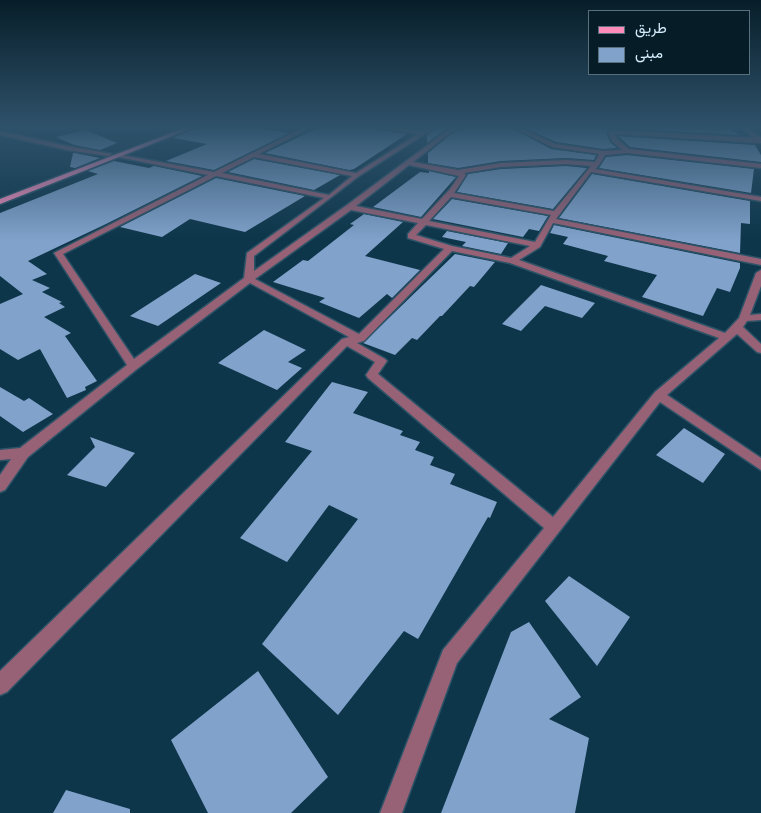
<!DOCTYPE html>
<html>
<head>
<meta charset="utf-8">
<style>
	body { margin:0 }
	#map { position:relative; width:761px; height:813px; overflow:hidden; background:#0d364a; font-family:Arial,Vazirmatn,sans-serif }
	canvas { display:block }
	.legend { position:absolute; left:588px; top:10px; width:162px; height:65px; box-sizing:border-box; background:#061c27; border:1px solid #58707d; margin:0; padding:6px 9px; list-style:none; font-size:15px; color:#d4eefe }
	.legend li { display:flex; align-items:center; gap:10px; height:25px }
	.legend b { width:25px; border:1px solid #58707d }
</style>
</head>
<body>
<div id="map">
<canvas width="761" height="813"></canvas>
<ul class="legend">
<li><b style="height:6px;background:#fc8dbb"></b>طريق</li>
<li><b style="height:14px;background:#81a2cb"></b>مبنى</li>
</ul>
</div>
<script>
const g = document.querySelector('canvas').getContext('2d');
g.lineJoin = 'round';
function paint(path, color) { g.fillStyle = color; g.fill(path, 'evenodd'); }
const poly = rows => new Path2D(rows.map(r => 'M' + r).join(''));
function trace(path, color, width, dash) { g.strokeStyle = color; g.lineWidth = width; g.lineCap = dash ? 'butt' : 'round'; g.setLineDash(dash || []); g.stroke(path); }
paint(poly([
	[197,127,254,127,289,133,214,170,166,161,207,144,173,138],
	[320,127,373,127,375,129,407,134,354,169,349,170,265,153],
	[438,127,449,127,427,143,427,135],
	[460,127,510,127,551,149,596,155,594,160,566,158,501,161,458,168,428,163,428,153],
	[523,127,714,127,727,128,740,135,611,128,606,133,610,142,617,148,603,149,556,142],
	[86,130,117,143,100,150,74,145,56,137],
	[618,136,755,145,761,155,761,162,630,147],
	[73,153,75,153,100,158,75,168,70,167],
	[627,155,754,169,751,193,599,168,606,157],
	[254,159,340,175,314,190,228,172],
	[114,161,149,168,154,166,202,176,106,224,28,261,47,274,32,280,50,288,42,292,62,302,59,303,65,307,44,317,71,333,65,336,97,381,85,387,86,390,67,398,40,349,18,360,0,349,0,304,23,294,0,276,0,213,98,174,88,171],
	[566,166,587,168,553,209,457,192,468,174,501,169],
	[429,171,456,177,421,217,373,207,420,172,429,173],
	[592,174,750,201,750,224,741,223,740,253,559,218],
	[216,178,305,196,245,232,190,219,162,237,120,227],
	[452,199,548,216,539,231,529,229,523,237,433,219],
	[364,214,403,222,365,256,420,270,392,298,387,294,359,318,319,302,325,298,273,282,303,260,308,261,354,225,350,224],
	[554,225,740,263,740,268,730,292,717,288,703,316,642,297,657,275,604,261,608,256,563,244,568,237,550,233],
	[447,231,508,243,501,254,462,246,466,242,442,237],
	[455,254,495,262,474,287,470,286,442,316,440,316,417,340,412,338,395,355,363,343],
	[195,274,221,283,158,326,130,316],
	[541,285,595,303,582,318,545,306,521,331,502,324],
	[264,330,306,350,288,362,302,368,277,390,218,363],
	[332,382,368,392,353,413,403,431,400,435,420,442,415,450,434,457,430,465,455,474,450,484,497,502,490,518,488,517,418,639,404,631,338,715,262,644,358,519,329,505,287,562,240,538,312,451,285,442],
	[0,387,24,401,29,398,53,414,23,432,0,416],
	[684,428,725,454,703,483,656,455],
	[90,437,135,453,106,487,67,475,95,447],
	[569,576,630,617,597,666,545,601],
	[529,622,581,697,549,719,589,738,575,813,441,813,511,632],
	[258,671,328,777,291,813,208,813,171,740],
	[66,790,130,809,130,813,53,813]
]), '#81a2cb');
const minor = poly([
	[305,127,312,127,259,154,356,173,418,134,375,127,422,131,429,127,436,127,359,176,254,256,254,271,347,205,452,127,458,127,413,162,458,170,501,163,566,160,595,162,599,154,552,147,512,127,519,127,555,144,603,151,622,150,612,141,608,132,611,130,754,138,741,127,747,127,761,138,761,143,615,134,618,140,629,149,761,164,761,168,627,153,605,155,599,165,595,169,761,197,761,201,591,172,556,219,761,259,761,265,553,223,540,247,519,260,725,333,739,318,756,273,761,270,761,286,750,315,761,314,761,320,747,321,743,327,761,344,761,353,757,352,737,334,667,395,761,458,761,470,660,402,457,663,402,813,380,813,443,650,544,528,368,378,366,375,375,362,347,346,7,692,0,695,0,671,342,339,349,337,250,283,137,369,28,457,5,490,0,492,0,475,11,459,0,460,0,450,20,448,127,365,54,253,208,175,118,157,116,154,214,172,305,127],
	[254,157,352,176,329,195,222,173,254,157],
	[566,164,591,166,554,211,454,193,466,175,464,173,501,167,566,164],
	[409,165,459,176,450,189,422,219,356,206,409,165],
	[216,176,324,198,247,253,244,278,134,359,63,254,216,176],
	[451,197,551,215,535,242,429,221,451,197],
	[351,210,418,223,408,234,408,238,444,249,359,334,255,279,351,210],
	[426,225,530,246,511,258,452,246,416,235,426,225],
	[452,251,510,263,719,338,655,392,553,517,378,374,387,361,385,359,357,343,364,341,452,251],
	[0,131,67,146,112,154,109,156,67,150,0,135,0,131]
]);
const major = poly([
	[187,127,195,127,0,204,0,199,187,127]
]);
trace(minor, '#2d5367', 3);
trace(major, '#2d5367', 3);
paint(minor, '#976176');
paint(major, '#fc8dbb');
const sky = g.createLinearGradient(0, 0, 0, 241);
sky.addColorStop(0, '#071e29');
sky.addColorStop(0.53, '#2f526b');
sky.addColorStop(1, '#2f526b00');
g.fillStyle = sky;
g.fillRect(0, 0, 761, 241);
</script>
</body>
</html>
